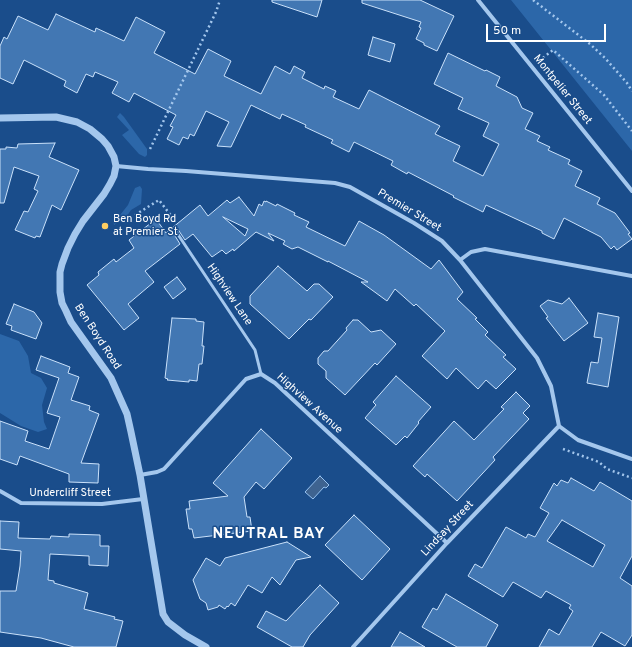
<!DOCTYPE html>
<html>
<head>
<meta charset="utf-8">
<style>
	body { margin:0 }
	#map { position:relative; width:632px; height:647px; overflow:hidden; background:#1a4d8b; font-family:Overpass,sans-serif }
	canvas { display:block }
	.scale { position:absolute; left:486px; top:24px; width:120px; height:18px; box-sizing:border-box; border:2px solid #fff; border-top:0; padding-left:5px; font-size:12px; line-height:14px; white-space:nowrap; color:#fff; -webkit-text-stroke:3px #1a4d8b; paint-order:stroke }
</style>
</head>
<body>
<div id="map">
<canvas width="632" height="647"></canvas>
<div class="scale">50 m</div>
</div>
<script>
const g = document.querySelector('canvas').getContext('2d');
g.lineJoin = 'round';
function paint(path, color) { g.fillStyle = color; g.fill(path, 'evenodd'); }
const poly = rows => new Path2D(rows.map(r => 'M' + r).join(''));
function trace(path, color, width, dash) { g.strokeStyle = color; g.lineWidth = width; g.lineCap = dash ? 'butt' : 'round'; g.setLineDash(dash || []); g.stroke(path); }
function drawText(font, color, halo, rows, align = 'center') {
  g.font = font + ' Overpass,sans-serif'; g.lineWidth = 3; g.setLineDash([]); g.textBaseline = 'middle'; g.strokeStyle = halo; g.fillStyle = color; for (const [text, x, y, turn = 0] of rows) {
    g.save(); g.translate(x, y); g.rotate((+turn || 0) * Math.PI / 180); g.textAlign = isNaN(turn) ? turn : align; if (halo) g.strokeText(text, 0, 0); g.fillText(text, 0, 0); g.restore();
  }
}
paint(poly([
	[511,0,632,0,632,151],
	[120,113,124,117,147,149,147,155,145,157,139,154,122,135,129,130,117,117],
	[140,186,142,189,141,204,131,210,127,216,114,225,113,221,120,215,128,205,135,188],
	[0,334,19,341,28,356,31,373,41,378,47,388,42,405,44,422,47,429,38,432,21,426,0,413]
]), '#2c67a9');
const water = poly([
	[320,476,329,485,326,488,324,487,313,499,305,492,320,476]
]);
paint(water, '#3e6390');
trace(water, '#97c2f0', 1);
const building = poly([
	[272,0,322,0,317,17,272,2,272,0],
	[362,0,420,0,454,16,437,51,424,45,424,43,416,39,421,28,419,27,421,22,362,3,362,0],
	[56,14,95,32,96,28,124,41,136,17,165,32,154,53,195,74,208,49,231,61,224,76,261,94,275,66,290,74,294,66,305,72,302,78,324,89,325,86,336,91,333,97,359,109,369,90,440,126,435,134,460,146,453,161,483,176,499,144,483,136,489,123,458,109,463,98,434,84,448,53,485,71,486,70,500,77,496,86,517,97,522,108,533,113,525,129,540,136,537,141,550,147,548,150,570,160,568,164,582,171,575,186,600,198,597,204,615,213,630,233,628,234,632,239,617,250,614,246,611,249,601,237,564,218,554,239,542,233,542,231,486,205,483,212,453,197,454,196,408,172,407,174,391,165,393,161,354,142,349,152,331,143,333,140,305,127,306,125,282,114,280,119,251,105,231,147,217,146,229,122,206,111,194,136,190,134,188,139,183,137,179,145,167,139,173,127,170,126,176,115,134,93,129,102,112,93,118,82,95,72,93,77,86,74,77,93,64,86,66,81,24,60,13,84,0,78,0,46,4,37,7,39,18,16,48,30,56,14],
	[373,37,395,44,390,62,368,55,373,37],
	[55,143,49,157,79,170,61,210,52,205,40,237,36,236,35,238,15,230,24,211,28,212,38,191,34,189,39,176,14,167,4,203,0,203,0,149,6,149,6,147,17,148,18,144,55,143],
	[239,197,254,216,259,204,262,206,264,201,266,202,266,201,276,206,277,204,295,213,294,215,309,222,306,227,345,246,359,221,384,235,431,269,439,260,463,292,457,299,477,318,475,319,488,332,485,335,506,355,503,357,516,369,496,389,486,380,478,389,456,368,447,379,422,356,445,331,416,304,414,306,395,289,387,301,361,282,368,282,328,261,328,262,298,247,292,249,283,244,285,241,268,233,274,241,256,232,234,251,233,249,226,254,222,250,212,257,193,234,185,240,177,228,175,227,173,228,172,231,180,244,145,271,154,282,128,304,139,318,124,330,87,285,99,275,98,272,114,259,116,262,134,248,129,240,156,219,166,233,200,205,208,216,227,200,230,203,239,197],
	[223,217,248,229,245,236,223,217],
	[278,266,307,291,314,284,319,284,333,297,311,320,309,319,289,339,250,304,250,296,278,266],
	[177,277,186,289,173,299,164,287,177,277],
	[569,298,588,323,564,341,546,318,548,317,540,306,548,300,562,304,569,298],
	[14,304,34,312,42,323,36,339,11,330,12,326,6,324,14,304],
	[598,313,619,317,608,387,587,383,591,362,598,363,602,338,594,337,598,313],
	[172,318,196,319,196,321,204,322,202,346,204,346,202,364,199,364,197,381,189,380,189,382,167,380,168,379,165,378,172,318],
	[353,320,358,320,371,332,381,330,396,344,377,365,375,363,345,395,326,378,326,371,318,364,318,358,324,351,328,351,347,330,346,328,353,320],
	[41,356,70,367,68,373,79,377,71,400,90,406,89,410,99,414,81,463,99,464,98,483,69,482,69,474,20,456,17,465,0,459,0,421,28,431,25,441,49,449,60,417,47,413,59,378,36,370,41,356],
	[396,376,431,407,418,422,419,423,407,438,405,436,396,445,365,418,376,405,373,402,396,376],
	[516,392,530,406,523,413,529,419,493,457,495,460,457,501,427,474,425,477,413,466,454,421,474,440,504,409,501,407,516,392],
	[261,429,292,458,264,489,256,482,244,497,247,517,250,517,252,531,194,538,192,529,189,529,186,509,190,509,189,501,228,496,213,483,227,467,261,429],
	[571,478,594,491,600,482,632,501,632,556,620,578,632,586,632,635,625,646,601,632,592,647,539,647,549,629,559,635,573,611,569,608,571,605,546,591,541,598,513,582,503,597,468,576,475,564,482,568,506,527,526,538,528,534,535,537,549,513,540,508,554,483,557,486,561,480,568,483,571,478],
	[562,520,605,545,593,567,547,541,562,520],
	[354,515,390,549,362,580,325,545,354,515],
	[0,521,19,522,18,538,50,539,51,536,69,537,69,534,100,535,100,546,109,546,108,566,89,565,89,556,50,554,48,580,54,581,54,583,88,593,84,609,115,617,114,619,123,621,116,647,74,647,41,638,0,632,0,591,16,591,20,566,21,551,0,549,0,521],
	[287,542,311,557,296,560,280,585,272,577,262,593,248,585,235,606,231,603,228,607,227,606,225,609,219,605,218,607,208,610,206,603,200,599,193,580,206,558,220,566,225,558,287,542],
	[320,585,339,603,310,635,303,647,292,647,257,627,266,611,286,621,320,585],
	[446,594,498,625,486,647,457,647,422,627,433,608,437,610,446,594],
	[400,632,425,647,391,647,400,632]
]);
paint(building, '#4277b3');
trace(building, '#cae1fa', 1);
trace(poly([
	[533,0,590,44,605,58,627,83,632,91],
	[539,61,553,50,604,95,632,131],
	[150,149,216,12,220,0],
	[135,215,159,200,172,217,173,222],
	[563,449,599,462,607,469,632,478]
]), '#a4c7ed', 2.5, [2, 3]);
trace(poly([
	[175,230,255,350,261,374]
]), '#a4c7ed', 3);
trace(poly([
	[478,0,632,191],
	[116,166,148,169,186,171,335,183,350,187,414,223,442,241,460,260,537,358,551,386,559,426,578,440,632,459],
	[460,260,471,252,485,249,632,276],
	[140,475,157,472,164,469,246,379,261,374,275,383,447,543],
	[0,491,21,503,102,504,143,499],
	[353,647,447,543,559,426]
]), '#a4c7ed', 4);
trace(poly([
	[0,118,56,117,77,122,90,129,102,139,108,146,114,157,116,166,114,176,110,184,104,194,83,221,75,234,68,248,62,264,60,272,60,292,62,303,66,311,71,322,111,378,127,414,131,432,140,475,163,614,168,622,185,635,206,647]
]), '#a4c7ed', 7);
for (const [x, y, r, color] of [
	[105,226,4,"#ffce61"]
]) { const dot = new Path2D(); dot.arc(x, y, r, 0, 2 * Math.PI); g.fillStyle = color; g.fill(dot); trace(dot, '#1a4d8b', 1.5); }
drawText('11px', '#fff', '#1a4d8b', [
	["Montpelier Street",562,90,51],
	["Premier Street",409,211,31],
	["Highview Lane",229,295,56],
	["Ben Boyd Road",97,337,57],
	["Highview Avenue",309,404,42],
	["Undercliff Street",70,494],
	["Lindsay Street",448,529,-47]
]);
drawText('11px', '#fff', '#1a4d8b', [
	["Ben Boyd Rd",113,220],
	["at Premier St",113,233]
], 'left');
g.letterSpacing = '1px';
drawText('bold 15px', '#fff', '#1a4d8b', [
	["NEUTRAL BAY",269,535]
]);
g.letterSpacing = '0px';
</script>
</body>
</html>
